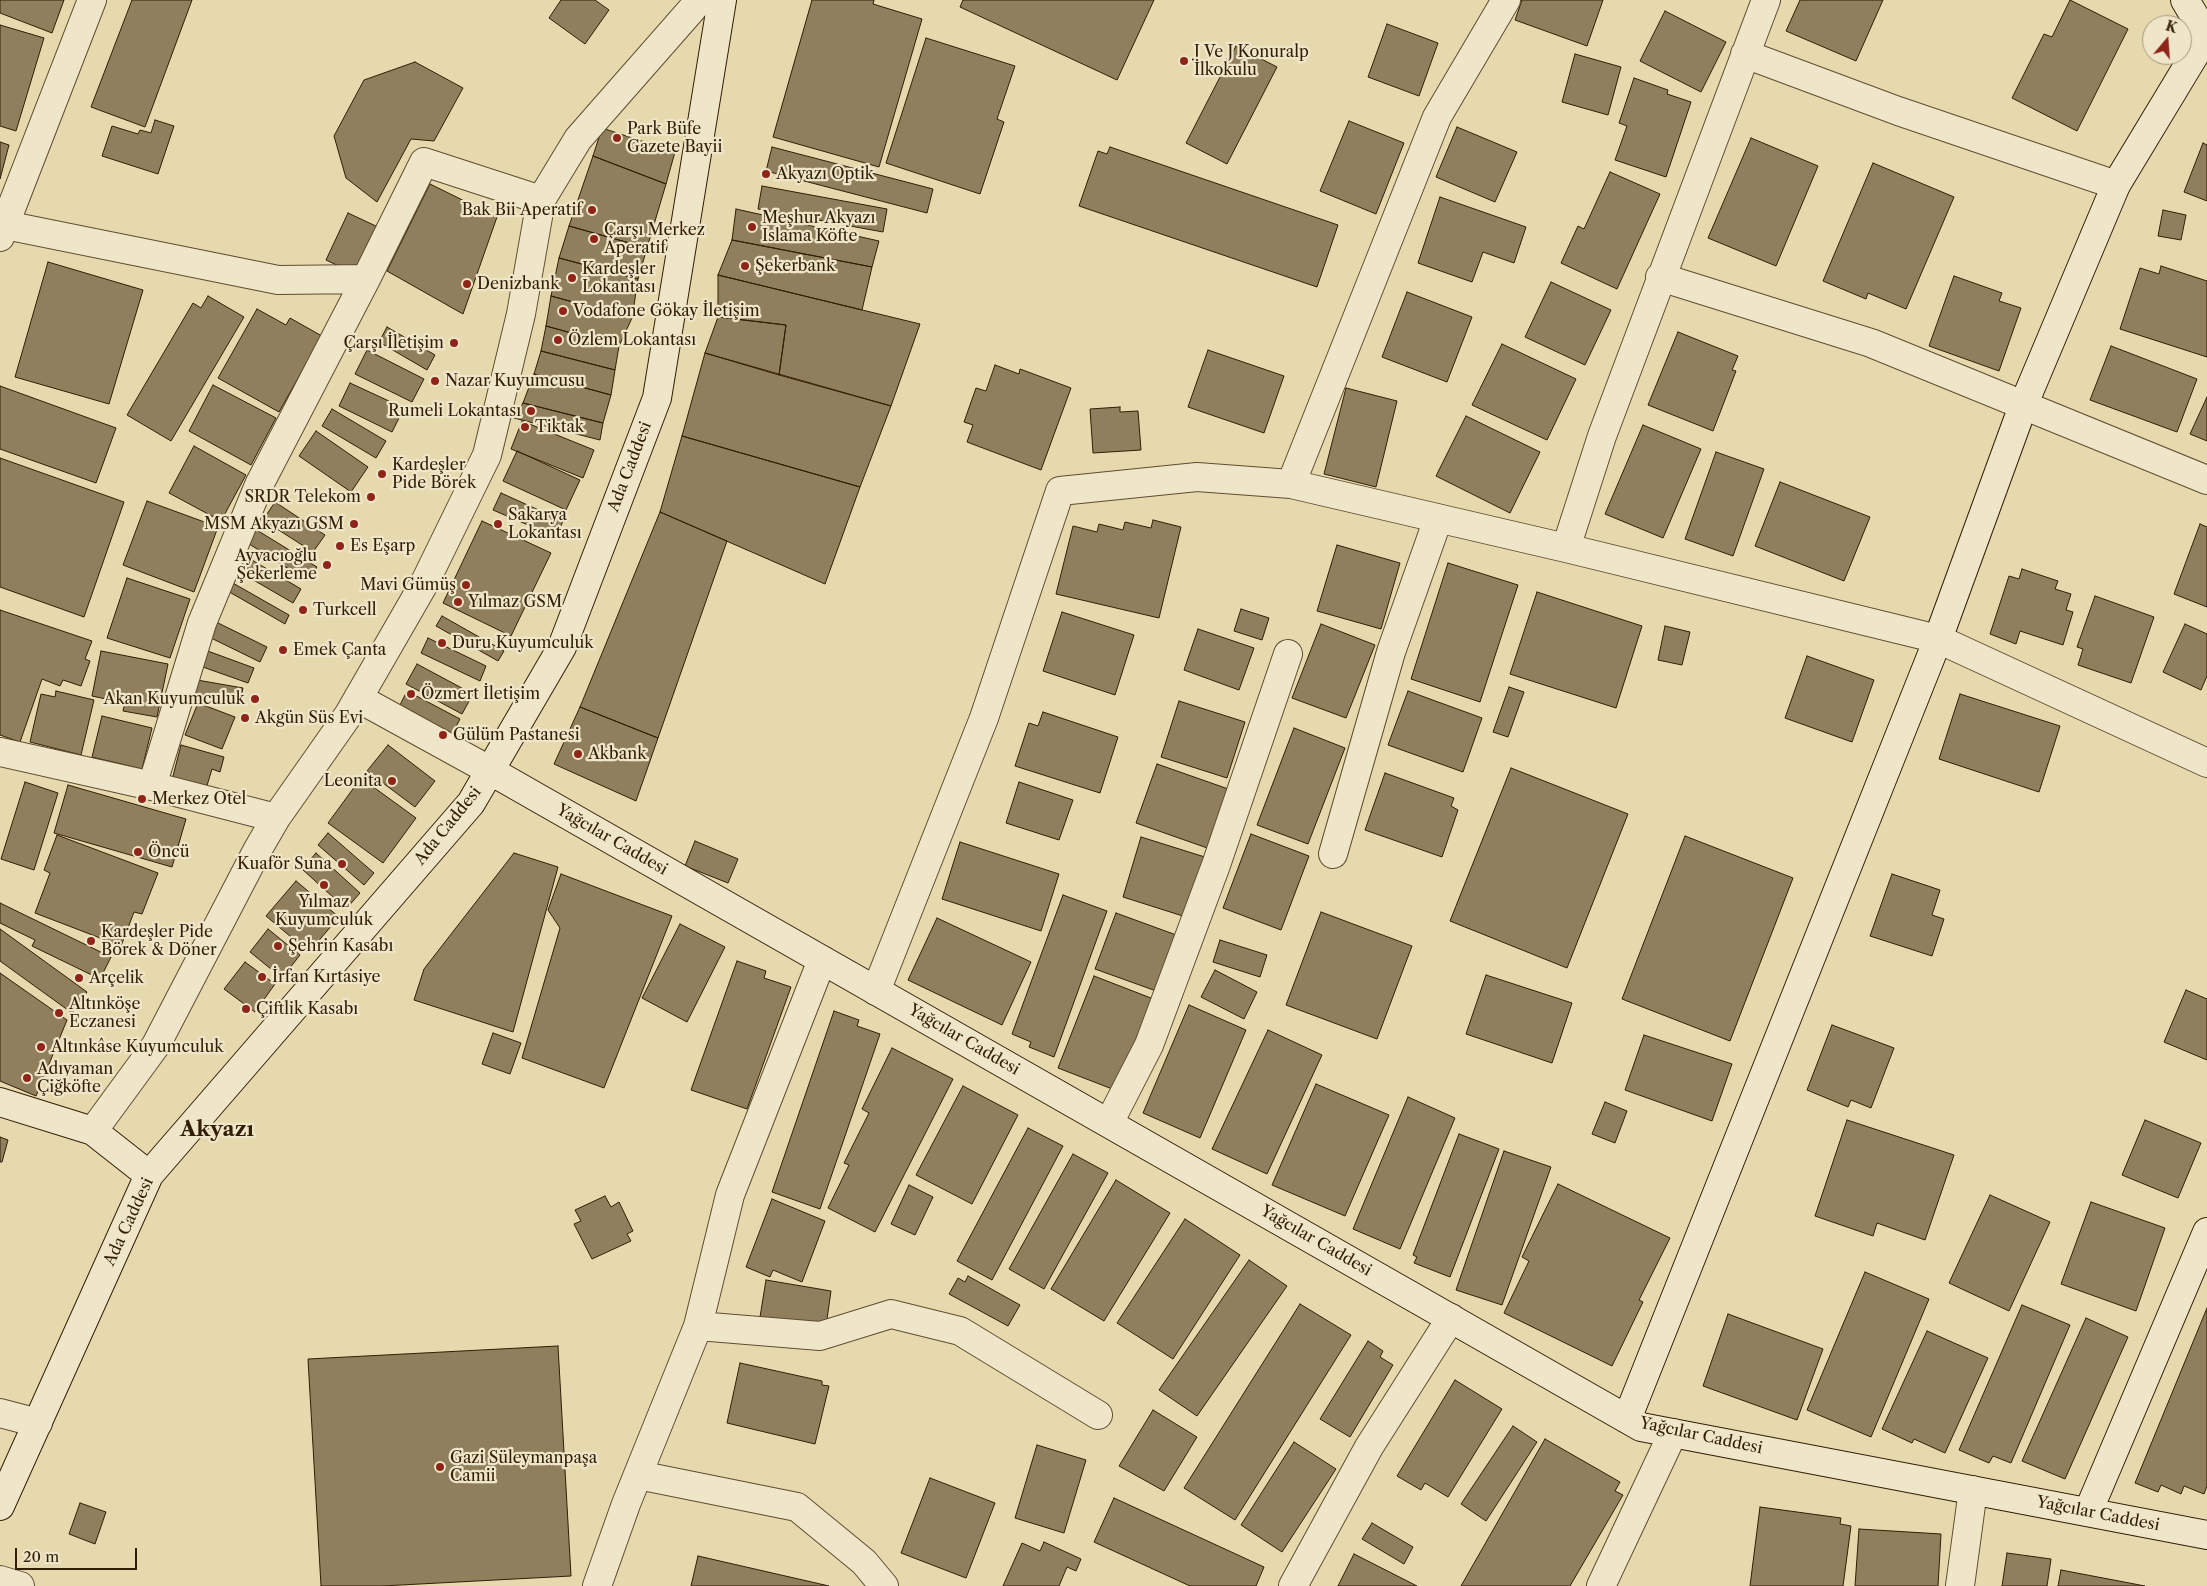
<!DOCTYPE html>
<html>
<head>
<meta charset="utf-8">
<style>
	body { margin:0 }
	#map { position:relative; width:2207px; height:1586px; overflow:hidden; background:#e7d9ae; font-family:"Libre Caslon Text",serif }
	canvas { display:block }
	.north { position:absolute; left:2142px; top:15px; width:50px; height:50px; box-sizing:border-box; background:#efe6ca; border:1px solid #a3967b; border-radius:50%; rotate:18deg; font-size:14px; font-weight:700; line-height:20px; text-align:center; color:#321e05 }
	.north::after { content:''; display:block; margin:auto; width:18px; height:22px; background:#8f2418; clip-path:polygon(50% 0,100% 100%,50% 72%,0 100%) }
	.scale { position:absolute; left:15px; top:1548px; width:122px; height:22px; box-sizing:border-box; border:2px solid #321e05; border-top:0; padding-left:6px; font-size:15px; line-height:18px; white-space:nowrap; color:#321e05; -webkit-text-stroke:4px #efe6ca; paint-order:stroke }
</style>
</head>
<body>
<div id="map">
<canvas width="2207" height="1586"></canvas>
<div class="north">K</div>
<div class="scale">20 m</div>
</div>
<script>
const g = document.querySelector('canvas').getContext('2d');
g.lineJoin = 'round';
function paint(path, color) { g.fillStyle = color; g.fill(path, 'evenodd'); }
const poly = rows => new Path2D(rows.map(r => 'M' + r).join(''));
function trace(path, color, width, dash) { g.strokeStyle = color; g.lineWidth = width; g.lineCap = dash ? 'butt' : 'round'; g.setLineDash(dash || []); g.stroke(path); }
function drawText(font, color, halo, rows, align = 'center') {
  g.font = font + ' "Libre Caslon Text",serif'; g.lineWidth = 4.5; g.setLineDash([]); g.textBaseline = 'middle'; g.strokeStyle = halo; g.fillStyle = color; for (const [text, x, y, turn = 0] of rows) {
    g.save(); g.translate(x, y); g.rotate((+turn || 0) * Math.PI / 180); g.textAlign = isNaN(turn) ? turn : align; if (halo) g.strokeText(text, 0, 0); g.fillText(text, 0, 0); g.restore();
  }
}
const building = poly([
	[0,0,64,0,52,33,0,13,0,0],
	[132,0,192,0,145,127,91,107,132,0],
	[561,0,595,0,609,10,585,44,549,18,561,0],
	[812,0,874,0,873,4,922,19,879,167,773,137,812,0],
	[963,0,1154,0,1117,80,960,7,963,0],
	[1522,0,1603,0,1587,46,1515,20,1522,0],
	[1800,0,1883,0,1856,61,1786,31,1800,0],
	[2070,0,2128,29,2077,131,2012,98,2044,34,2052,37,2070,0],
	[1665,11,1726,42,1701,92,1640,61,1665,11],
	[1387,24,1438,43,1419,96,1368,77,1387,24],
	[0,25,44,38,16,131,0,126,0,25],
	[926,38,1015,66,997,119,1004,122,980,194,886,163,926,38],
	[1236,46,1277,67,1227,164,1186,143,1236,46],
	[1575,54,1621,67,1608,115,1562,102,1575,54],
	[415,62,463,88,434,141,411,139,377,202,346,178,334,136,364,80,415,62],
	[1634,78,1668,90,1667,94,1691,102,1666,177,1615,160,1627,126,1619,123,1634,78],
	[155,120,174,126,158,174,102,156,112,126,138,134,140,130,151,133,155,120],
	[1349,121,1404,143,1376,214,1320,191,1349,121],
	[1457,127,1517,152,1495,202,1436,177,1457,127],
	[602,128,675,152,666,184,593,156,602,128],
	[1751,138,1818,166,1776,266,1708,238,1751,138],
	[0,142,9,145,0,179,0,142],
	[2203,143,2207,145,2207,201,2184,192,2203,143],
	[772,147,933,189,927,213,766,171,772,147],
	[1110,147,1338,225,1317,287,1079,206,1098,151,1107,154,1110,147],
	[593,156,666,184,647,248,569,226,593,156],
	[1873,163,1954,197,1906,309,1868,293,1866,299,1823,281,1873,163],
	[1610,172,1660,194,1617,289,1561,263,1578,226,1584,229,1610,172],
	[430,184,497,217,463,314,387,271,430,184],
	[762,186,887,209,883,232,758,209,762,186],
	[1440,197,1526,227,1514,263,1483,252,1472,282,1418,263,1440,197],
	[736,209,879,241,872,267,732,240,736,209],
	[2163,210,2186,215,2181,240,2158,236,2163,210],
	[348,213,378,227,356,274,326,260,348,213],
	[569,226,647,248,638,279,559,258,569,226],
	[732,240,872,267,862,310,718,275,732,240],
	[559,258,638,279,632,318,551,296,559,258],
	[48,262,143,290,109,404,15,377,48,262],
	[2161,266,2207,281,2207,357,2120,329,2140,268,2159,274,2161,266],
	[718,275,920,324,891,406,779,375,786,325,718,317,718,275],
	[1954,276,2002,293,1999,301,2021,308,1999,371,1929,346,1954,276],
	[1551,282,1611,310,1585,365,1525,337,1551,282],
	[1407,292,1472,317,1447,382,1382,357,1407,292],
	[208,296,244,317,171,441,127,415,193,303,201,308,208,296],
	[551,296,632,318,619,346,546,326,551,296],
	[257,309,286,325,290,318,322,336,279,412,218,378,257,309],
	[718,317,786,325,779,375,705,353,718,317],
	[546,326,619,346,615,370,541,351,546,326],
	[387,327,435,355,427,370,379,342,387,327],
	[1678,332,1738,356,1732,370,1736,371,1713,431,1648,405,1678,332],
	[1502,344,1576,379,1547,440,1472,405,1502,344],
	[2111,346,2197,379,2177,432,2090,400,2111,346],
	[367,350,424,379,412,402,355,374,367,350],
	[1208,350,1284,376,1264,433,1188,407,1208,350],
	[541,351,615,370,611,395,534,374,541,351],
	[705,353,891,406,860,487,682,436,705,353],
	[995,365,1019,374,1020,369,1071,388,1041,470,967,442,973,425,964,422,976,388,986,391,995,365],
	[534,374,611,395,603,423,523,403,534,374],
	[350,383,404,408,392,432,339,406,350,383],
	[213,385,276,418,251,465,189,431,213,385],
	[0,386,116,428,96,483,0,449,0,386],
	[1346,388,1397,401,1376,487,1324,474,1346,388],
	[2207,397,2207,441,2190,434,2207,397],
	[523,403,603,423,600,440,514,418,523,403],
	[1120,407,1120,412,1138,411,1141,450,1093,453,1090,409,1120,407],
	[332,409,386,441,376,458,322,426,332,409],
	[1466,416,1540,452,1510,513,1436,476,1466,416],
	[522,421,594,450,583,478,511,449,522,421],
	[1643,425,1701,449,1663,538,1605,514,1643,425],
	[316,431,368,467,351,492,299,456,316,431],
	[682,436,860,487,825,584,660,512,682,436],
	[194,446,246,475,221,521,169,493,194,446],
	[517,451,580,480,566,510,503,481,517,451],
	[1716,452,1764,469,1733,556,1685,539,1716,452],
	[0,458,124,502,84,617,0,587,0,458],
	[1780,482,1870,517,1844,581,1755,546,1780,482],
	[501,493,563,521,556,537,493,510,501,493],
	[147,501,218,527,194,592,123,565,147,501],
	[275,502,325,535,313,552,263,520,275,502],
	[660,512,727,541,658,738,580,707,660,512],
	[1153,520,1181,527,1159,618,1056,594,1073,526,1097,532,1099,524,1123,530,1125,522,1151,528,1153,520],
	[482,521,551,553,511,636,443,603,482,521],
	[2200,524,2207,527,2207,607,2174,594,2200,524],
	[255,529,317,567,308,581,246,542,255,529],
	[1337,545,1400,563,1381,629,1317,611,1337,545],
	[240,553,301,589,293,603,231,567,240,553],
	[1448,563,1518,585,1480,702,1411,679,1448,563],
	[2022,569,2058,581,2055,589,2071,594,2066,610,2073,612,2063,645,2020,631,2016,644,1990,634,2009,576,2019,579,2022,569],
	[127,578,190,599,170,658,107,638,127,578],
	[231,582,289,615,285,624,226,590,231,582],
	[1537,592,1642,626,1616,708,1510,674,1537,592],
	[2095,596,2154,617,2131,683,2078,665,2083,649,2077,647,2095,596],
	[1241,609,1269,618,1262,640,1234,631,1241,609],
	[0,610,92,641,85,659,90,661,81,686,63,680,60,686,42,679,20,742,0,735,0,610],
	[1062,612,1134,635,1115,695,1043,671,1062,612],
	[442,616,504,651,498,661,436,626,442,616],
	[216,622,267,647,260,662,209,637,216,622],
	[1321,624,1375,645,1346,718,1292,698,1321,624],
	[2185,624,2207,634,2207,676,2201,690,2163,672,2185,624],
	[1665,626,1690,632,1682,665,1658,660,1665,626],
	[1198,629,1254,648,1239,690,1184,670,1198,629],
	[428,638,486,666,480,681,421,653,428,638],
	[205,650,254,668,248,683,200,666,205,650],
	[101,651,168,664,157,717,123,711,125,703,92,696,101,651],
	[1807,656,1874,680,1852,742,1785,718,1807,656],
	[417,664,473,694,462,714,406,684,417,664],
	[197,680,243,688,240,701,195,693,197,680],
	[1509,687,1524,692,1508,737,1493,732,1509,687],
	[56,691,94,700,81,755,30,742,41,694,55,697,56,691],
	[407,691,460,719,448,742,395,715,407,691],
	[1408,691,1482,718,1463,772,1388,745,1408,691],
	[1960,694,2060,726,2039,792,1939,759,1960,694],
	[1179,701,1245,722,1227,778,1161,757,1179,701],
	[198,703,235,717,222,749,185,735,198,703],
	[580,707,658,738,636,801,554,764,580,707],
	[1043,712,1118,737,1100,793,1015,766,1029,723,1038,726,1043,712],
	[102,716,152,728,142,769,92,757,102,716],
	[1294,728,1345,748,1308,844,1257,825,1294,728],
	[181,745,224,757,220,772,212,769,206,789,172,780,181,745],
	[388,745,435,781,415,807,367,771,388,745],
	[1157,764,1234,791,1213,850,1136,823,1157,764],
	[1511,768,1628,814,1567,968,1450,921,1511,768],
	[1385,773,1454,798,1451,806,1458,810,1442,857,1365,830,1385,773],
	[361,778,416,818,383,863,328,823,361,778],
	[25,782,58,793,34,870,1,859,25,782],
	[1019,782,1073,800,1059,840,1006,823,1019,782],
	[68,785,186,819,172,867,54,833,68,785],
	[328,833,374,873,364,885,318,845,328,833],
	[1251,834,1309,856,1281,930,1223,908,1251,834],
	[57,835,158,873,142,914,134,912,121,946,35,913,50,873,44,870,57,835],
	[1685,836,1793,878,1730,1041,1622,999,1685,836],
	[1141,837,1208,858,1189,918,1123,897,1141,837],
	[695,841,738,859,728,883,685,866,695,841],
	[960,842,1059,874,1041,931,942,899,960,842],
	[316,853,360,893,346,909,302,869,316,853],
	[514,853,558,867,513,1032,414,1000,424,969,514,853],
	[561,874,672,916,604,1088,522,1058,560,928,548,910,561,874],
	[1892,874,1940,890,1932,915,1944,919,1932,956,1870,936,1892,874],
	[296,881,339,917,309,952,266,916,296,881],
	[1063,895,1107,911,1054,1057,1029,1047,1031,1042,1012,1034,1063,895],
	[0,903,111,957,100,979,32,946,35,940,0,923,0,903],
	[1321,912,1412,946,1377,1039,1286,1005,1321,912],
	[1116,913,1179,936,1159,992,1095,969,1116,913],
	[937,918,1031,962,1002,1025,908,980,937,918],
	[680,924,725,947,687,1022,642,998,680,924],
	[0,929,87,992,72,1013,0,961,0,929],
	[268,929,300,955,282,978,250,952,268,929],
	[1220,940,1267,955,1260,977,1213,962,1220,940],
	[737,961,766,971,764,978,791,987,747,1109,691,1090,737,961],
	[245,962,275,984,255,1012,224,989,245,962],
	[1215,970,1257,992,1244,1019,1201,997,1215,970],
	[0,973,67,1020,36,1096,0,1081,0,973],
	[1486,975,1572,1003,1552,1063,1466,1034,1486,975],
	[1094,976,1156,1000,1120,1092,1058,1068,1094,976],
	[2186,990,2207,999,2207,1060,2164,1042,2186,990],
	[1189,1005,1246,1030,1200,1138,1143,1113,1189,1005],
	[834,1011,859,1020,857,1026,880,1034,820,1209,772,1192,834,1011],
	[1832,1025,1894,1048,1871,1108,1851,1100,1848,1107,1807,1090,1832,1025],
	[1268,1030,1322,1055,1267,1174,1212,1149,1268,1030],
	[493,1033,521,1043,510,1074,482,1064,493,1033],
	[1644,1035,1732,1064,1712,1121,1625,1090,1644,1035],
	[892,1048,953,1079,875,1232,828,1208,849,1165,844,1163,869,1113,862,1109,892,1048],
	[1316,1084,1389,1115,1345,1216,1272,1185,1316,1084],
	[963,1086,1018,1115,972,1204,916,1175,963,1086],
	[1408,1097,1455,1118,1400,1249,1353,1229,1408,1097],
	[1605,1102,1627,1111,1615,1143,1592,1134,1605,1102],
	[1847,1120,1954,1155,1925,1240,1877,1223,1873,1236,1815,1216,1847,1120],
	[2145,1120,2201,1143,2178,1198,2122,1175,2145,1120],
	[1028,1128,1063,1146,992,1280,957,1261,1028,1128],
	[1459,1134,1499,1149,1450,1277,1414,1263,1417,1257,1413,1255,1459,1134],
	[0,1137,8,1140,2,1162,0,1162,0,1137],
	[1504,1151,1551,1167,1502,1305,1456,1290,1504,1151],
	[1073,1154,1108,1173,1044,1289,1009,1269,1073,1154],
	[1116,1180,1170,1213,1104,1321,1051,1289,1116,1180],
	[1558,1184,1670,1238,1639,1300,1643,1302,1612,1366,1504,1313,1529,1261,1522,1257,1558,1184],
	[909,1185,933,1197,915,1235,891,1224,909,1185],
	[1990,1195,2050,1222,2009,1311,1949,1283,1990,1195],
	[605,1196,611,1207,619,1202,633,1231,627,1234,631,1241,592,1259,574,1224,581,1221,575,1210,605,1196],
	[772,1199,825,1221,802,1282,773,1270,770,1277,746,1267,772,1199],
	[2091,1202,2165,1228,2136,1311,2061,1284,2091,1202],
	[1185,1219,1240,1255,1173,1359,1117,1323,1185,1219],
	[1249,1260,1287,1286,1197,1416,1159,1390,1249,1260],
	[1865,1272,1929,1299,1871,1437,1807,1410,1865,1272],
	[968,1276,1020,1305,1008,1326,949,1294,958,1278,965,1282,968,1276],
	[766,1280,831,1291,826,1326,760,1317,766,1280],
	[1300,1304,1351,1335,1235,1520,1184,1488,1300,1304],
	[2022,1305,2070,1325,2011,1463,1993,1456,1989,1463,1959,1450,2022,1305],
	[2207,1308,2207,1486,2204,1494,2184,1486,2181,1494,2161,1485,2158,1492,2135,1483,2207,1308],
	[1728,1314,1823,1349,1797,1420,1703,1386,1728,1314],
	[2086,1318,2128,1337,2065,1479,2022,1461,2086,1318],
	[1927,1331,1988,1358,1945,1453,1914,1439,1912,1443,1882,1429,1927,1331],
	[1368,1341,1383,1351,1380,1357,1393,1365,1350,1437,1320,1419,1368,1341],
	[558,1346,571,1576,382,1586,321,1586,308,1359,558,1346],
	[740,1363,822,1381,822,1385,829,1386,815,1444,727,1423,740,1363],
	[1455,1380,1502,1409,1448,1497,1425,1483,1421,1490,1397,1476,1455,1380],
	[1153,1410,1197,1437,1164,1491,1119,1466,1153,1410],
	[1513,1426,1537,1442,1486,1521,1461,1504,1513,1426],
	[1545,1439,1620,1482,1615,1491,1623,1495,1570,1586,1461,1586,1545,1439],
	[1294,1442,1336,1469,1282,1552,1241,1525,1294,1442],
	[1037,1445,1086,1460,1064,1533,1015,1518,1037,1445],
	[930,1478,995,1503,966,1578,901,1553,930,1478],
	[1114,1498,1264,1567,1256,1586,1190,1586,1094,1542,1114,1498],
	[80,1503,106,1512,95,1544,69,1534,80,1503],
	[1760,1507,1841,1518,1840,1524,1851,1526,1843,1586,1750,1586,1760,1507],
	[1372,1523,1413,1547,1404,1564,1362,1539,1372,1523],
	[1859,1529,1941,1534,1938,1586,1855,1586,1859,1529],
	[1044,1542,1081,1559,1076,1571,1067,1567,1059,1586,1003,1586,1022,1543,1040,1551,1044,1542],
	[2007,1553,2051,1559,2047,1586,2002,1586,2007,1553],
	[1354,1554,1417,1586,1338,1586,1354,1554],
	[698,1556,829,1586,691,1586,698,1556],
	[2061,1570,2145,1586,2058,1586,2061,1570]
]);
paint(building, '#907f5d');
trace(building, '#321e05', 1);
const street = poly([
	[1745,54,1898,111,2116,185],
	[0,224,278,280,366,279,424,162,541,200,578,139,700,0],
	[0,237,92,0],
	[1660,277,1871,343,2207,480],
	[1291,484,1437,117,1506,0],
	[1566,548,1602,436,1766,0],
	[358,698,489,770],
	[0,752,152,786,276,818],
	[152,786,202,623,259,485,366,279],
	[1333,854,1391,652,1438,519],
	[876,991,984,718,1060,491,1197,477,1291,484,1566,548,1938,639,2207,763],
	[1109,1123,1149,1045,1216,865,1288,654],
	[93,1131,156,1045,258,849,276,818,349,714,425,582,487,455,521,314,541,200],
	[698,1326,820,1336,891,1314,960,1331,1098,1415],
	[0,1413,38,1423],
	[638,1475,797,1507,864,1562,884,1586],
	[0,1580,20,1586],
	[597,1586,626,1504,698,1326,730,1195,822,960],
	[1293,1586,1369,1447,1451,1318],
	[1601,1586,1673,1433],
	[1960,1586,1973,1490]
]);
const secondary = poly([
	[2185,0,2207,37],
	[489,770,1641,1427,2207,1535],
	[0,1102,93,1131,149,1175],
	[1627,1419,1938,639,2023,406,2116,185,2206,36],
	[0,1506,149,1175,471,803,562,647,657,398,722,0],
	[2088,1512,2207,1232]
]);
trace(street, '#5f4d2f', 30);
trace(secondary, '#321e05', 30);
trace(street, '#efe6ca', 28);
trace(secondary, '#efe6ca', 28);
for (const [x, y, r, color] of [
	[1184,61,5,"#8f2418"],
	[617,138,5,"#8f2418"],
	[766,174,5,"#8f2418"],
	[592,210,5,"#8f2418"],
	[752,227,5,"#8f2418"],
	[594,239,5,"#8f2418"],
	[745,266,5,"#8f2418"],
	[572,278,5,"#8f2418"],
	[467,284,5,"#8f2418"],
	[563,311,5,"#8f2418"],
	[558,340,5,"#8f2418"],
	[454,343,5,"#8f2418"],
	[435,381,5,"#8f2418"],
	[531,411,5,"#8f2418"],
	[525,427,5,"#8f2418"],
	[382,474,5,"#8f2418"],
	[371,497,5,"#8f2418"],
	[354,524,5,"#8f2418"],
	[498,524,5,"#8f2418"],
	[340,546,5,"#8f2418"],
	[327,565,5,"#8f2418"],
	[466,585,5,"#8f2418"],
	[458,602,5,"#8f2418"],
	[303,610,5,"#8f2418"],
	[442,643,5,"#8f2418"],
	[283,650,5,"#8f2418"],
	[411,694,5,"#8f2418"],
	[255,699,5,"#8f2418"],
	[245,718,5,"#8f2418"],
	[443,735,5,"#8f2418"],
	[578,754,5,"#8f2418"],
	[392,781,5,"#8f2418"],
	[142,799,5,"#8f2418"],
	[138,852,5,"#8f2418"],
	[342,864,5,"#8f2418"],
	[324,885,5,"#8f2418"],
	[91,941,5,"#8f2418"],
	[278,946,5,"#8f2418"],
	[262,977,5,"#8f2418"],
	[79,978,5,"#8f2418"],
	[246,1009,5,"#8f2418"],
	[59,1013,5,"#8f2418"],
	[41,1047,5,"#8f2418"],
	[27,1078,5,"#8f2418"],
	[440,1467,5,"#8f2418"]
]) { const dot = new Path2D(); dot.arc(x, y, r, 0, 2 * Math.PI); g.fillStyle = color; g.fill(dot); trace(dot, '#efe6ca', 2); }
drawText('16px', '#321e05', '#efe6ca', [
	["J Ve J Konuralp",1194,52],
	["İlkokulu",1194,70],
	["Park Büfe",627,129],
	["Gazete Bayii",627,147],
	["Akyazı Optik",776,174],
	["Bak Bii Aperatif",582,210,"right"],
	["Meşhur Akyazı",762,218],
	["Islama Köfte",762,236],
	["Çarşı Merkez",604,230],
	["Aperatif",604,248],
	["Şekerbank",755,266],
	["Kardeşler",582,269],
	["Lokantası",582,287],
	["Denizbank",477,284],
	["Vodafone Gökay İletişim",573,311],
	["Özlem Lokantası",568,340],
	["Çarşı İletişim",444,343,"right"],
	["Nazar Kuyumcusu",445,381],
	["Rumeli Lokantası",521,411,"right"],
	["Tiktak",535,427],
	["Kardeşler",392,465],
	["Pide Börek",392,483],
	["SRDR Telekom",361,497,"right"],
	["Sakarya",508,515],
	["Lokantası",508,533],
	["MSM Akyazı GSM",344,524,"right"],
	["Es Eşarp",350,546],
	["Ayvacıoğlu",317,556,"right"],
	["Şekerleme",317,574,"right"],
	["Mavi Gümüş",456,585,"right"],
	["Yılmaz GSM",468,602],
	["Turkcell",313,610],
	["Duru Kuyumculuk",452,643],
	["Emek Çanta",293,650],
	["Özmert İletişim",421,694],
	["Akan Kuyumculuk",245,699,"right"],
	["Akgün Süs Evi",255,718],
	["Gülüm Pastanesi",453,735],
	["Akbank",588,754],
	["Leonita",382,781,"right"],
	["Merkez Otel",152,799],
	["Öncü",148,852],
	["Kuaför Suna",332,864,"right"],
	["Yılmaz",324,902,"center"],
	["Kuyumculuk",324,920,"center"],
	["Kardeşler Pide",101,932],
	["Börek & Döner",101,950],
	["Şehrin Kasabı",288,946],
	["İrfan Kırtasiye",272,977],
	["Arçelik",89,978],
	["Altınköşe",69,1004],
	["Eczanesi",69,1022],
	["Çiftlik Kasabı",256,1009],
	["Altınkâse Kuyumculuk",51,1047],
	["Adıyaman",37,1069],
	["Çiğköfte",37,1087],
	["Gazi Süleymanpaşa",450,1458],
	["Camii",450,1476]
], 'left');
drawText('16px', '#321e05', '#efe6ca', [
	["Ada Caddesi",630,467,-69],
	["Ada Caddesi",448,826,-51],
	["Yağcılar Caddesi",612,840,30],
	["Yağcılar Caddesi",964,1040,30],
	["Ada Caddesi",129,1222,-65],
	["Yağcılar Caddesi",1316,1241,30],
	["Yağcılar Caddesi",1701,1436,12],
	["Yağcılar Caddesi",2098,1514,11]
]);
drawText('bold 21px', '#321e05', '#efe6ca', [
	["Akyazı",217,1130]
]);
</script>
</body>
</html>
